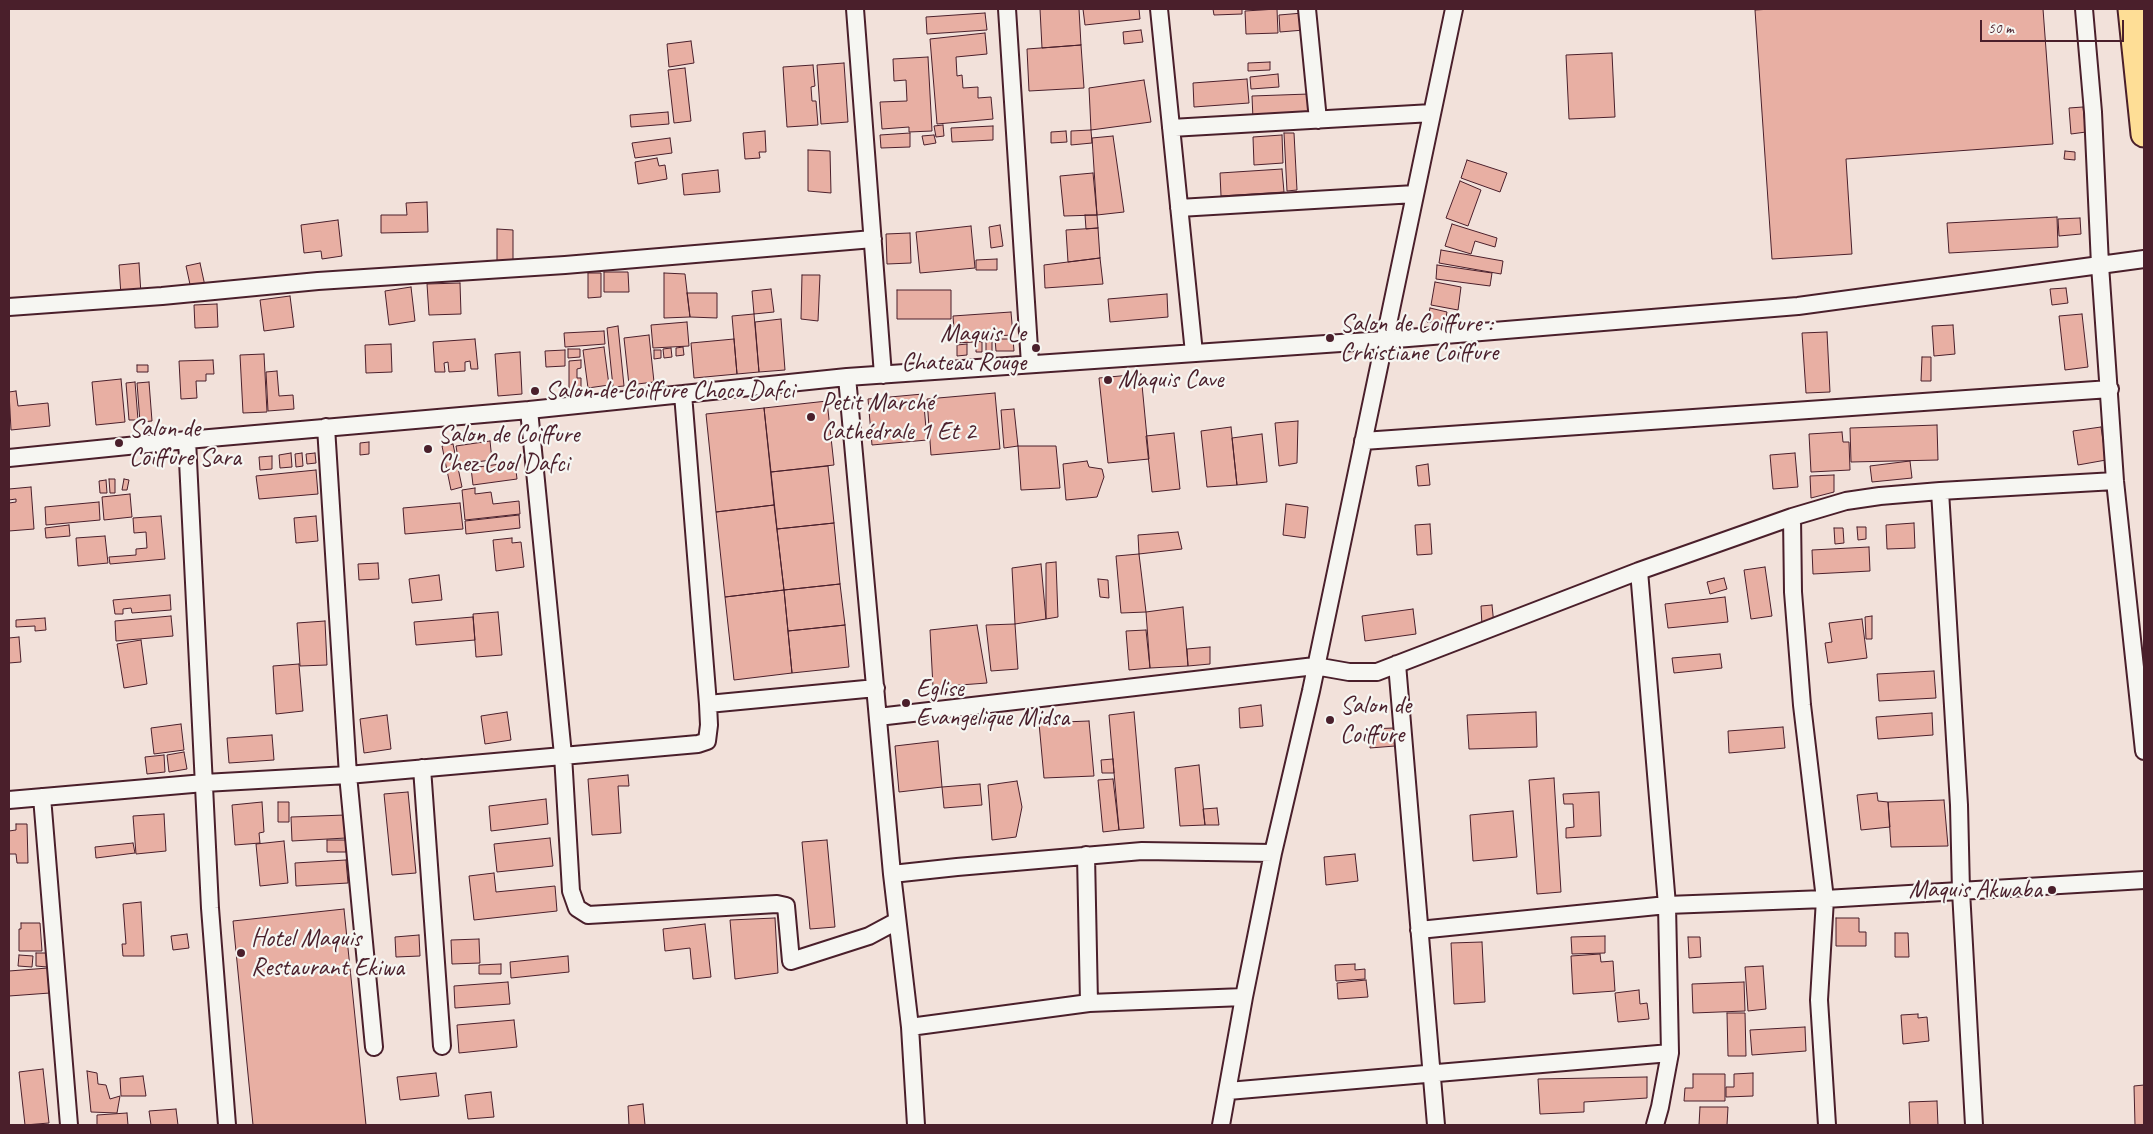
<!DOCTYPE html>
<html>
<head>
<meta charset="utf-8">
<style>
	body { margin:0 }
	#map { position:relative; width:2153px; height:1134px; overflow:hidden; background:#f2e1da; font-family:Caveat,sans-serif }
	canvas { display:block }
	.frame { position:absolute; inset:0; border:10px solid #4a1f2b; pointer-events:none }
	.scale { position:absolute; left:1980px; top:20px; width:144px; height:22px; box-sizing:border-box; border:2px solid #4a1f2b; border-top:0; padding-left:6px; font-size:15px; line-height:18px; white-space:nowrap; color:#4a1f2b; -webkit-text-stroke:4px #f6f6f2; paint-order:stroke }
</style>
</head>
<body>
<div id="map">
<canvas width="2153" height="1134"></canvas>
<div class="frame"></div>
<div class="scale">50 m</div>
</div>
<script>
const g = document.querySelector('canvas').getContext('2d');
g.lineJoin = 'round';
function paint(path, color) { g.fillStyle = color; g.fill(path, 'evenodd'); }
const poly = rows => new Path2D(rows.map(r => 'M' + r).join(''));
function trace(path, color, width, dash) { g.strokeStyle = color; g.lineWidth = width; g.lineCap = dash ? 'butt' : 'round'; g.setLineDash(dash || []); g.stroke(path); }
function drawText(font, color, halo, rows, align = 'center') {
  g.font = font + ' Caveat,sans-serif'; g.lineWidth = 4.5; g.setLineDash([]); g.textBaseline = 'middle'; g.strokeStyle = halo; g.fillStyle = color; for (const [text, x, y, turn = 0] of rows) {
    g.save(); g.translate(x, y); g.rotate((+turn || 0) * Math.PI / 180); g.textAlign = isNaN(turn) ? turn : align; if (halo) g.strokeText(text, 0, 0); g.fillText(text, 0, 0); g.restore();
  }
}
const building = poly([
	[1040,9,1079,9,1081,45,1042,48,1040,9],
	[1083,9,1139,9,1140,19,1085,25,1083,9],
	[1213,9,1242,9,1242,14,1214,15,1213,9],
	[1277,9,1278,33,1246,34,1245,11,1277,9],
	[1772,9,2043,9,2053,144,1846,159,1852,254,1772,259,1755,10,1772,9],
	[985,13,987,30,927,34,926,17,985,13],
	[1303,13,1304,30,1280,32,1279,15,1303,13],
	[1141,30,1143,42,1124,44,1123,32,1141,30],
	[985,33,987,54,956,57,957,76,962,75,963,88,978,87,978,98,991,97,993,119,937,124,930,39,985,33],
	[691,41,694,63,669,67,667,44,691,41],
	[1081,45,1084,88,1029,91,1027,49,1081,45],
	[1612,53,1615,117,1569,119,1566,55,1612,53],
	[928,57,932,131,909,132,909,127,882,129,880,102,907,101,906,80,894,81,893,59,928,57],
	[1270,62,1270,70,1248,71,1248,63,1270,62],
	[844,63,848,122,821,124,817,65,844,63],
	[813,65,815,86,811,87,812,101,816,101,818,125,787,127,783,67,813,65],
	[685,68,691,121,674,123,668,70,685,68],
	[1278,74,1279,87,1251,89,1250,77,1278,74],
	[1247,79,1249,103,1194,107,1193,83,1247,79],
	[1144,80,1151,122,1091,130,1089,88,1144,80],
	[1309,94,1310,116,1253,119,1252,96,1309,94],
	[2083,107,2086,132,2071,134,2069,108,2083,107],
	[668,112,669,124,631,127,630,115,668,112],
	[943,125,944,136,936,137,934,126,943,125],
	[993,126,993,140,952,142,951,128,993,126],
	[1091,130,1092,143,1071,145,1071,131,1091,130],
	[765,131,766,152,759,152,760,158,745,159,743,133,765,131],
	[1066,131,1067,142,1051,143,1051,132,1066,131],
	[910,133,910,147,881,148,880,135,910,133],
	[1284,133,1294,133,1297,190,1287,191,1284,133],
	[934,135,936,143,924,145,922,136,934,135],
	[1282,135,1283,163,1254,165,1253,137,1282,135],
	[1113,136,1124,212,1097,215,1092,138,1113,136],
	[670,138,672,153,635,158,632,143,670,138],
	[808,150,830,151,831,193,808,191,808,150],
	[2065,151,2075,152,2075,160,2064,159,2065,151],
	[657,158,659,166,665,165,667,179,638,184,635,162,657,158],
	[1467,160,1507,173,1500,192,1461,178,1467,160],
	[1282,169,1284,192,1221,196,1220,173,1282,169],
	[718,170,720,192,684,195,682,174,718,170],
	[1093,173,1097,215,1064,216,1060,176,1093,173],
	[1460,181,1481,190,1468,226,1446,218,1460,181],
	[427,202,428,232,381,233,381,215,407,215,406,203,427,202],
	[1085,215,1097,215,1098,228,1086,229,1085,215],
	[2057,217,2058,247,1949,253,1947,223,2057,217],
	[2080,218,2081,234,2059,236,2058,219,2080,218],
	[338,220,342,256,322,259,321,251,304,253,301,225,338,220],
	[1452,224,1497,238,1495,247,1475,241,1471,254,1445,246,1452,224],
	[1000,225,1003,246,991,248,989,227,1000,225],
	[971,226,975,268,920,273,916,232,971,226],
	[1098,228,1100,258,1068,262,1066,230,1098,228],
	[497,229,513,230,513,263,497,264,497,229],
	[910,233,911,263,887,264,886,234,910,233],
	[1441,250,1503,261,1501,274,1439,263,1441,250],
	[1100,258,1103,284,1045,288,1044,265,1100,258],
	[997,259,997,270,976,270,976,260,997,259],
	[139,263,141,294,121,296,119,265,139,263],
	[200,263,205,286,191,289,186,266,200,263],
	[1437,265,1492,273,1490,286,1436,279,1437,265],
	[604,272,628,272,629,292,604,292,604,272],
	[588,273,601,273,601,297,588,298,588,273],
	[664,273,685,274,690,317,664,318,664,273],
	[802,275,820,275,818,321,801,319,802,275],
	[1435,282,1461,287,1458,310,1431,305,1435,282],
	[460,283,461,314,429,315,427,284,460,283],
	[411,287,415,321,389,325,385,291,411,287],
	[2066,288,2068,303,2052,305,2050,289,2066,288],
	[771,289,774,312,754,314,752,291,771,289],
	[897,290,951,290,951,319,897,319,897,290],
	[687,293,717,293,717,318,690,317,687,293],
	[1167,294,1168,317,1110,322,1108,299,1167,294],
	[290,296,294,327,264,331,260,300,290,296],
	[217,304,218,327,195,328,194,305,217,304],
	[1430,308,1447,312,1445,322,1427,322,1430,308],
	[1011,312,1013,335,974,337,975,342,955,343,953,316,1011,312],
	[754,314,759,372,737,374,732,316,754,314],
	[2082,314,2088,367,2065,370,2059,316,2082,314],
	[781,319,785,370,759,372,755,322,781,319],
	[687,322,689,346,653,348,651,325,687,322],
	[1953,325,1955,354,1934,356,1932,326,1953,325],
	[618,326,624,386,613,387,607,328,618,326],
	[604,331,605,344,565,347,564,333,604,331],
	[1827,332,1830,392,1806,393,1802,333,1827,332],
	[649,335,654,382,629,385,624,338,649,335],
	[475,339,478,369,471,369,470,361,465,362,465,371,449,372,448,362,444,363,445,372,435,372,433,342,475,339],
	[734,339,737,374,694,378,691,343,734,339],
	[995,339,1013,339,1014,351,996,351,995,339],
	[976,341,982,342,982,352,976,352,976,341],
	[986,341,992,341,992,351,986,351,986,341],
	[391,344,392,372,366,373,365,345,391,344],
	[967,344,967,355,957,356,957,345,967,344],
	[604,347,609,385,588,388,583,350,604,347],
	[683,347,684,355,676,356,676,348,683,347],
	[671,348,672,357,664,358,663,349,671,348],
	[568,349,580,349,580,357,568,358,568,349],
	[565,350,565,366,546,367,545,351,565,350],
	[654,350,661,350,661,358,654,359,654,350],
	[520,352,522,394,498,396,495,354,520,352],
	[264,354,267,412,243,413,240,355,264,354],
	[1922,357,1931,357,1931,381,1921,381,1922,357],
	[213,360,214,374,206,374,206,381,196,381,197,398,181,399,179,361,213,360],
	[581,360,581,368,577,369,577,378,581,378,581,390,569,390,569,361,581,360],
	[137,365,148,365,148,372,137,372,137,365],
	[277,371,279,396,293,395,294,409,268,411,266,372,277,371],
	[1141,374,1149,459,1108,463,1099,378,1141,374],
	[121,379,125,422,96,425,92,382,121,379],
	[135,382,138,420,129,420,126,383,135,382],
	[149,382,152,421,140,422,137,383,149,382],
	[16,391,18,406,48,403,50,426,11,430,9,392,16,391],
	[995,393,1000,449,931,455,927,399,995,393],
	[923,394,927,440,872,445,868,399,923,394],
	[827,401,834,465,771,472,764,408,827,401],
	[764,408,774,505,716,512,706,414,764,408],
	[1014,409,1018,446,1004,448,1001,410,1014,409],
	[1298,421,1297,463,1279,466,1275,423,1298,421],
	[1937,425,1938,460,1851,462,1850,428,1937,425],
	[1231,427,1237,485,1207,487,1201,431,1231,427],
	[2101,427,2106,460,2078,465,2073,431,2101,427],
	[1842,432,1843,442,1849,442,1850,470,1811,472,1809,434,1842,432],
	[1174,433,1180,489,1152,492,1146,436,1174,433],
	[1262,434,1267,482,1237,485,1232,438,1262,434],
	[490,441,492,460,459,464,456,446,490,441],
	[369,442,369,454,360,455,360,443,369,442],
	[453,444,462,487,451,490,442,446,453,444],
	[1018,446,1056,446,1060,488,1021,490,1018,446],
	[291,453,292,467,280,468,279,455,291,453],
	[302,453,303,466,296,467,295,454,302,453],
	[315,453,316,463,307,464,306,454,315,453],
	[1795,453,1798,487,1773,489,1770,455,1795,453],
	[272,456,272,469,260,470,259,457,272,456],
	[1087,461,1089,467,1102,469,1104,477,1097,497,1066,500,1063,464,1087,461],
	[1910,461,1912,478,1872,482,1870,466,1910,461],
	[515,462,517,479,473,485,471,468,515,462],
	[1428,464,1430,485,1418,486,1416,466,1428,464],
	[828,466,834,523,777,529,771,472,828,466],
	[316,470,318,494,259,499,256,476,316,470],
	[1834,475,1834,492,1811,498,1810,476,1834,475],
	[109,479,115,479,115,493,110,493,109,479],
	[124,479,129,480,127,490,122,490,124,479],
	[106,480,107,493,100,493,99,481,106,480],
	[31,487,34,529,9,531,9,503,16,502,16,499,9,500,9,489,31,487],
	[475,488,475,494,491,492,493,504,519,501,520,514,465,520,462,490,475,488],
	[130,494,132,517,104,520,102,497,130,494],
	[99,502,100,520,46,525,45,507,99,502],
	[460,503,463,529,405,534,403,508,460,503],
	[1286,504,1308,507,1305,538,1283,535,1286,504],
	[774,505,784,590,725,597,716,512,774,505],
	[519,515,520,528,466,534,465,521,519,515],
	[161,516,165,559,110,564,109,557,136,555,136,549,147,548,146,532,134,533,133,518,161,516],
	[316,516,318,541,296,543,294,518,316,516],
	[834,523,840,584,784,590,777,529,834,523],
	[1914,523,1915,548,1887,549,1886,525,1914,523],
	[1430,524,1432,554,1417,555,1415,525,1430,524],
	[69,525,70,536,46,538,45,528,69,525],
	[1857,527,1866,527,1866,539,1858,540,1857,527],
	[1834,528,1843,528,1844,543,1835,544,1834,528],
	[1178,532,1182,549,1139,554,1138,535,1178,532],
	[105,536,108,563,78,566,76,538,105,536],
	[512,538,512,543,521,542,524,567,496,571,493,540,512,538],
	[1869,547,1870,571,1813,574,1812,550,1869,547],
	[1139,554,1146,612,1121,613,1116,556,1139,554],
	[1056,562,1058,617,1046,619,1046,563,1056,562],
	[378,563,379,579,359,580,358,564,378,563],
	[1041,564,1046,619,1015,624,1012,568,1041,564],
	[1765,567,1772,616,1751,619,1744,570,1765,567],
	[439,575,442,600,412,603,409,579,439,575],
	[1724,578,1727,589,1710,594,1707,582,1724,578],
	[1098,579,1108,580,1109,598,1100,597,1098,579],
	[840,584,845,625,788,631,784,590,840,584],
	[784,590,792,673,734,680,725,597,784,590],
	[170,595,171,610,132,613,131,608,123,609,123,614,115,614,113,600,170,595],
	[1725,597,1728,622,1668,628,1665,604,1725,597],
	[1492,605,1494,625,1482,626,1481,606,1492,605],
	[1183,607,1188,666,1150,668,1146,612,1183,607],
	[1413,609,1416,634,1365,641,1362,616,1413,609],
	[498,612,502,655,476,657,473,614,498,612],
	[171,616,173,636,116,641,115,621,171,616],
	[1872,616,1872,639,1866,639,1865,617,1872,616],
	[473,617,475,640,416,645,414,622,473,617],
	[45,618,46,630,35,631,35,626,16,627,16,620,45,618],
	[1862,619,1867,658,1828,663,1825,643,1832,642,1829,623,1862,619],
	[325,621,327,665,300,666,297,623,325,621],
	[1015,624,1018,669,991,671,986,625,1015,624],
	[845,625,849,667,792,673,788,631,845,625],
	[977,625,987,683,933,687,930,630,977,625],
	[1146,630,1150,668,1129,670,1126,631,1146,630],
	[19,637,21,662,9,663,9,638,19,637],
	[141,640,147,684,124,688,117,644,141,640],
	[1210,647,1210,664,1188,666,1187,649,1210,647],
	[1720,654,1722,668,1674,673,1672,658,1720,654],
	[299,664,303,711,276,714,273,666,299,664],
	[1934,671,1936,698,1879,701,1877,674,1934,671],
	[1261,705,1263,726,1240,728,1239,708,1261,705],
	[507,712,511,740,485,744,481,716,507,712],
	[1134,712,1144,828,1119,830,1109,715,1134,712],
	[1536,712,1537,747,1469,749,1467,715,1536,712],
	[1932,713,1933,735,1878,739,1876,717,1932,713],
	[387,715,391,749,364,753,360,719,387,715],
	[1089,721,1094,776,1044,778,1039,723,1089,721],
	[181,724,184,750,154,754,151,728,181,724],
	[1783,727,1785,748,1729,753,1728,731,1783,727],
	[1394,728,1395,746,1370,748,1369,729,1394,728],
	[272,735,274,760,229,763,227,738,272,735],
	[938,741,942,787,899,792,895,746,938,741],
	[184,752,187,769,169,772,167,755,184,752],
	[164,755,165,772,147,774,145,757,164,755],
	[1113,759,1114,773,1102,773,1101,760,1113,759],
	[1199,765,1205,825,1180,826,1175,768,1199,765],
	[628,775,629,786,618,786,621,833,592,835,588,779,628,775],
	[1554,778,1561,892,1537,894,1529,780,1554,778],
	[1113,779,1119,830,1103,832,1098,780,1113,779],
	[1017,781,1022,807,1016,837,992,840,988,785,1017,781],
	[980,784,982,805,944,808,942,787,980,784],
	[408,792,416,873,392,875,384,794,408,792],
	[1599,792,1601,836,1566,838,1566,828,1574,827,1573,804,1564,804,1563,794,1599,792],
	[1877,793,1878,801,1888,802,1890,827,1861,830,1857,795,1877,793],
	[546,799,548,824,491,831,489,806,546,799],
	[1944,800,1948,846,1891,847,1888,802,1944,800],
	[262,802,264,832,259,833,260,843,235,845,232,805,262,802],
	[278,802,289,802,289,822,278,822,278,802],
	[1217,808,1219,825,1205,825,1203,809,1217,808],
	[1513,811,1517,857,1473,861,1470,815,1513,811],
	[164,814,166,851,136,854,133,816,164,814],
	[345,815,346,838,292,841,291,817,345,815],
	[16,824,27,824,28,863,17,863,16,854,9,854,9,831,16,830,16,824],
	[550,838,553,866,497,872,494,844,550,838],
	[327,840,346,840,346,852,327,852,327,840],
	[827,840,835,927,810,929,802,842,827,840],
	[284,841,288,883,260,886,256,844,284,841],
	[133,843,135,853,96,858,95,847,133,843],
	[1355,854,1358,881,1326,885,1324,857,1355,854],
	[346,860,348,883,296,886,295,863,346,860],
	[494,873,496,892,555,886,557,911,474,920,469,876,494,873],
	[141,902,144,956,123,956,122,944,126,944,123,904,141,902],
	[344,909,366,1125,253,1125,233,921,344,909],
	[775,918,778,973,735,979,730,920,775,918],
	[1836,918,1859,918,1859,932,1866,932,1866,946,1836,946,1836,918],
	[21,923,40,923,42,951,19,951,19,929,21,929,21,923],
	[705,924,711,977,693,979,690,948,665,951,663,929,705,924],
	[1895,933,1908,933,1909,957,1895,957,1895,933],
	[187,934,189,948,173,950,171,936,187,934],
	[419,935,420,956,396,957,395,937,419,935],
	[1605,936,1605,953,1572,954,1571,937,1605,936],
	[1688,937,1700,937,1701,957,1689,958,1688,937],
	[479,939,480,963,452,964,451,940,479,939],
	[1482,942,1485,1002,1454,1004,1451,943,1482,942],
	[36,953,47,953,47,967,36,966,36,953],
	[1600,954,1601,962,1613,961,1615,991,1573,994,1571,956,1600,954],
	[19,955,33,956,32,967,18,966,19,955],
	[568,956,569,972,511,978,510,962,568,956],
	[501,964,501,974,479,974,479,965,501,964],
	[1355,964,1355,970,1365,969,1365,979,1336,981,1335,965,1355,964],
	[1763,966,1766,1009,1748,1011,1745,967,1763,966],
	[48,968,50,993,9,996,9,971,48,968],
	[1366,980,1368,997,1338,999,1337,983,1366,980],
	[508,982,510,1004,455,1008,454,986,508,982],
	[1744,982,1745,1011,1693,1013,1692,984,1744,982],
	[1639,990,1640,1004,1647,1003,1649,1019,1618,1022,1615,993,1639,990],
	[1727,1013,1745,1013,1746,1056,1728,1056,1727,1013],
	[1918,1014,1918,1018,1927,1017,1929,1041,1903,1044,1901,1015,1918,1014],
	[514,1020,517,1047,459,1053,457,1025,514,1020],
	[1805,1027,1806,1051,1752,1055,1750,1030,1805,1027],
	[43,1069,49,1123,25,1125,19,1072,43,1069],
	[87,1071,97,1073,98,1084,106,1085,110,1099,120,1096,117,1113,91,1112,87,1071],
	[436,1073,439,1096,400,1100,397,1077,436,1073],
	[1753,1073,1753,1096,1726,1097,1726,1087,1734,1087,1734,1074,1753,1073],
	[1693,1074,1725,1074,1725,1101,1684,1101,1685,1088,1693,1088,1693,1074],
	[143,1076,146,1096,121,1096,120,1078,143,1076],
	[1647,1077,1647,1098,1584,1102,1584,1112,1540,1114,1538,1079,1647,1077],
	[2144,1085,2144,1125,2135,1125,2134,1086,2144,1085],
	[491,1092,494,1117,468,1119,465,1095,491,1092],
	[1937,1101,1938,1125,1910,1125,1909,1102,1937,1101],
	[643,1104,645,1125,629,1125,628,1106,643,1104],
	[1700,1107,1728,1107,1727,1125,1699,1125,1700,1107],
	[176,1109,178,1125,151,1125,149,1111,176,1109],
	[127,1113,128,1125,97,1125,97,1115,127,1113]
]);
paint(building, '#e8afa3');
trace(building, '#4a1f2b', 1);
const minor = poly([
	[855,9,883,375],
	[1007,9,1030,364],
	[1159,9,1194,353],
	[1307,9,1318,120],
	[2084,9,2093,112,2100,265,2115,481,2144,751],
	[1171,128,1432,113],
	[1179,208,1415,194],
	[9,307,162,296,318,281,565,265,873,239],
	[847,377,892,874,910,1027,916,1125],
	[529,410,563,755,571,891,577,908,588,915,777,904,786,906,791,961,869,936,897,921],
	[326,427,348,775,374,1047],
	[187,440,210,908,227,1125],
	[1363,441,2110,389],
	[9,458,187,440,529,410,847,377,1384,340,1798,306,2144,259],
	[1940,491,1959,805,1961,891,1974,1125],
	[1792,517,1793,592,1802,705,1825,899,1819,1000,1827,1125],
	[1639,571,1667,905,1825,899,2144,880],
	[1397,664,1436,1125],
	[708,704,876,688],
	[878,717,1315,666,1349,672,1377,672,1639,571,1792,517,1846,501,1880,496,1940,491,2115,481],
	[422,768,442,1046],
	[42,797,69,1125],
	[9,800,204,783,348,775,698,744,707,741,709,725,708,704,683,394],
	[1086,855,1089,1003],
	[892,874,957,867,1142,851,1273,853],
	[1419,930,1667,905,1670,1053,1660,1107,1655,1125],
	[910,1027,1089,1003,1244,997],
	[1228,1091,1670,1053],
	[1221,1125,1244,997,1273,853,1311,691,1454,9]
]);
const primary = poly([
	[2131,9,2144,134]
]);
trace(minor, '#4a1f2b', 20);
trace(primary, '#4a1f2b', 29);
trace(minor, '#f6f6f2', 16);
trace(primary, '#fede96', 25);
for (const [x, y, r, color] of [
	[1330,338,5,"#4a1f2b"],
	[1036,348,5,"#4a1f2b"],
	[1108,380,5,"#4a1f2b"],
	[535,391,5,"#4a1f2b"],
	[811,417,5,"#4a1f2b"],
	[119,443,5,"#4a1f2b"],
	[428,449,5,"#4a1f2b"],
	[906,703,5,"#4a1f2b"],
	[1330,720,5,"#4a1f2b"],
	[2052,890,5,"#4a1f2b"],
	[241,953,5,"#4a1f2b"]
]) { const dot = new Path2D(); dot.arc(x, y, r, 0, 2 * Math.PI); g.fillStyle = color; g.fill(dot); trace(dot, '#f6f6f2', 2); }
drawText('25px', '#4a1f2b', '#f6f6f2', [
	["Salon de Coiffure :",1340,324],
	["Crhistiane Coiffure",1340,353],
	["Maquis Le",1026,334,"right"],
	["Chateau Rouge",1026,363,"right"],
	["Maquis Cave",1118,380],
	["Salon de Coiffure Choco Dafci",545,391],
	["Petit Marché",821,403],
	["Cathédrale 1 Et 2",821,432],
	["Salon de",129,429],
	["Coiffure Sara",129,458],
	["Salon de Coiffure",438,435],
	["Chez Cool Dafci",438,464],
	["Eglise",916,689],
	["Evangelique Midsa",916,718],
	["Salon de",1340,706],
	["Coiffure",1340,735],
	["Maquis Akwaba",2042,890,"right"],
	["Hotel Maquis",251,939],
	["Restaurant Ekiwa",251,968]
], 'left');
</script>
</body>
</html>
